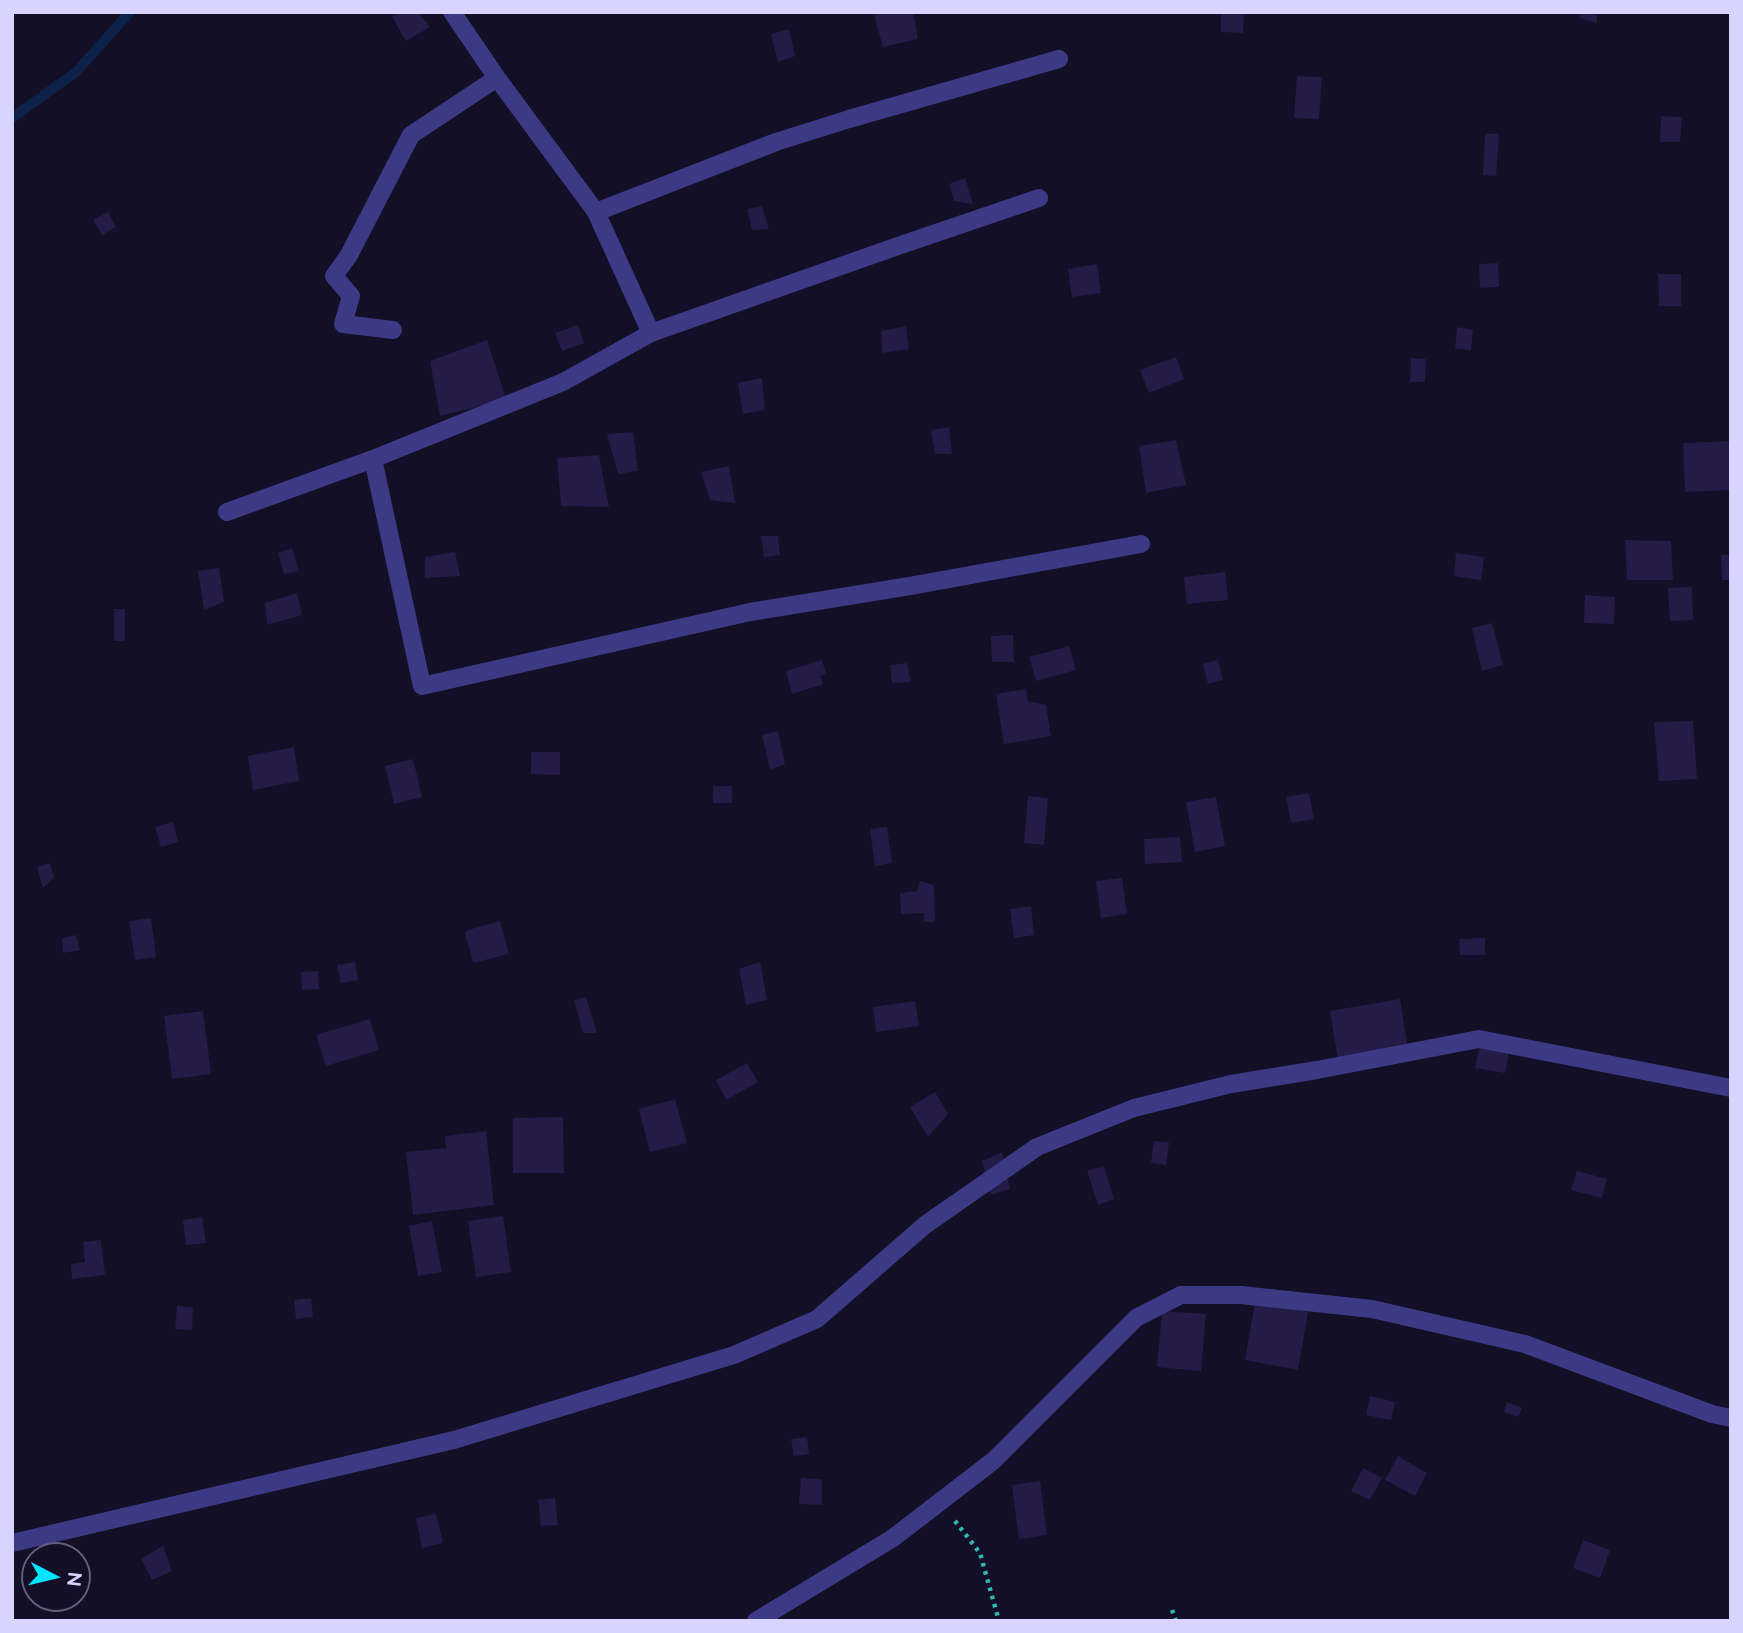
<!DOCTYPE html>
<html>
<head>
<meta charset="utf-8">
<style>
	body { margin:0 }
	#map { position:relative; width:1743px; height:1633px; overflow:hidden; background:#130f26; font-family:Raleway,sans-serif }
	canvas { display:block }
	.frame { position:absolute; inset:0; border:14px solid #d9d4ff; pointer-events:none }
	.north { position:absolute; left:21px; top:1542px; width:70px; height:70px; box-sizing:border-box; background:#130f26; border:2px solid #625e7d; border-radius:50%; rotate:97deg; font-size:19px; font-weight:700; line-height:28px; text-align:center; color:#d9d4ff }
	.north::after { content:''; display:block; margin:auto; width:24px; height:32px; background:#00e5ff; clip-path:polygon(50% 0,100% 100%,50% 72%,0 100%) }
</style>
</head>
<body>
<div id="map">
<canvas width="1743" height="1633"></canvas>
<div class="frame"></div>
<div class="north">N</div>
</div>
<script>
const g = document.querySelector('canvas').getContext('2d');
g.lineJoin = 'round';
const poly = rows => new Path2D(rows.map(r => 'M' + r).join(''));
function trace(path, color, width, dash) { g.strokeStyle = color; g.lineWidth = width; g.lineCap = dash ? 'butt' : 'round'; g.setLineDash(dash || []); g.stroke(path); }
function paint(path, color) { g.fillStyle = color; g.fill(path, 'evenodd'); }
trace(poly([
	[12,118,76,72,130,12]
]), '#0c2248', 10);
paint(poly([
	[401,12,418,12,430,27,406,41,392,17],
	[887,12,913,12,918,39,883,47,874,15],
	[1221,12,1244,12,1243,33,1221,32],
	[1580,12,1597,15,1597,23,1579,18],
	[789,29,795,56,778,62,771,34],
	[1297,76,1322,77,1319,119,1294,118],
	[1661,116,1682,117,1680,142,1660,142],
	[1485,134,1499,134,1496,176,1483,175],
	[965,178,973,204,954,201,949,184],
	[762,206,769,229,752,230,747,209],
	[108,212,116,227,102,235,93,220],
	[1498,263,1499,287,1480,288,1479,264],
	[1097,264,1101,293,1072,297,1068,269],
	[1658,274,1681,274,1681,306,1659,306],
	[578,325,584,343,562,351,555,333],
	[906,326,909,349,882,353,881,331],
	[1457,327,1473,330,1471,350,1455,349],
	[487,340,506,399,440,416,430,361],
	[1176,357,1184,379,1149,393,1140,370],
	[1411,358,1426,359,1425,382,1410,382],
	[762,378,765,410,743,414,738,383],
	[949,427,952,454,935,454,931,430],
	[633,432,638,471,618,474,607,434],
	[1176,440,1186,485,1146,493,1139,446],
	[1731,441,1731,490,1685,492,1683,443],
	[599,455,609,507,561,506,557,458],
	[729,466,735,503,710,500,701,472],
	[761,536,778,536,780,555,764,557],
	[1625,540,1671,541,1673,580,1627,580],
	[292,548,299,571,284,574,278,553],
	[455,552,460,576,425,578,425,557],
	[1456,553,1484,557,1481,580,1454,576],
	[1731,554,1731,580,1722,580,1721,555],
	[219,568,224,602,204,610,198,571],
	[1225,572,1228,600,1187,604,1184,577],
	[1691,587,1692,588,1693,620,1670,621,1668,588],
	[297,593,302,615,267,625,265,603],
	[1585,595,1615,597,1614,624,1584,623],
	[114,609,125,609,125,641,114,641],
	[1492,623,1503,665,1482,671,1472,628],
	[1013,635,1014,662,992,662,991,636],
	[1069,646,1076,670,1036,681,1029,657],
	[822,660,826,674,820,676,823,684,792,694,786,671],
	[1218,660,1223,680,1208,684,1203,664],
	[907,663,911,682,892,683,890,665],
	[1026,689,1028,701,1046,705,1051,736,1004,744,996,694],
	[1693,721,1697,779,1659,781,1654,722],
	[778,731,785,764,770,770,762,735],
	[294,747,299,781,253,790,248,756],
	[531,752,560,752,560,775,531,774],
	[413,759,422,797,394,804,385,766],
	[713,786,732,786,732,803,713,803],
	[1309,793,1314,819,1291,823,1286,797],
	[1028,796,1048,798,1044,845,1024,843],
	[1216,797,1225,846,1195,852,1186,802],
	[173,822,178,842,161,847,155,827],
	[887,827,892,863,875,866,870,829],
	[1180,837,1182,862,1145,864,1144,839],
	[50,863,54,878,43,888,37,867],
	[1122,878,1127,914,1101,918,1096,881],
	[920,881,934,885,935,922,924,922,924,913,901,914,900,893,917,891],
	[1031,906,1034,935,1014,938,1010,909],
	[151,918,156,957,135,960,129,921],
	[500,921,509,954,473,963,465,933,468,930],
	[76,935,80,950,63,953,62,938],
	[1485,938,1485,955,1460,955,1459,939],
	[355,962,358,980,341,983,337,965],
	[760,962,767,1000,746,1005,739,969],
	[318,971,319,989,302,990,301,972],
	[586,997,597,1033,583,1033,574,1000],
	[1400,999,1408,1049,1338,1060,1330,1011],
	[915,1001,919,1026,876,1032,873,1007],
	[203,1011,211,1074,172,1079,164,1016],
	[370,1019,379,1050,326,1066,316,1035],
	[1480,1042,1510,1048,1505,1073,1475,1068],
	[747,1063,758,1082,726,1100,716,1080],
	[935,1092,948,1114,928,1137,910,1107],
	[675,1099,687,1143,650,1152,639,1109],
	[563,1117,564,1173,513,1173,513,1118],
	[486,1131,494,1205,413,1215,406,1152,446,1148,445,1136],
	[1154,1141,1169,1142,1166,1165,1151,1163],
	[1002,1152,1010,1189,991,1195,982,1161],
	[1104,1166,1114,1199,1098,1205,1087,1171],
	[1577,1171,1607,1179,1602,1198,1571,1190],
	[503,1216,511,1272,476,1277,468,1221],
	[202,1217,206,1243,186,1245,183,1220],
	[432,1221,442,1272,418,1276,409,1226],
	[101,1240,105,1275,72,1279,71,1264,85,1262,83,1242],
	[311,1298,313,1317,296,1319,294,1300],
	[1255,1302,1308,1312,1298,1370,1245,1360],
	[177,1306,193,1307,192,1330,175,1329],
	[1162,1311,1206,1314,1201,1371,1157,1367],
	[1370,1396,1395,1402,1391,1420,1366,1415],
	[1507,1402,1522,1408,1518,1417,1504,1412],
	[807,1437,809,1454,794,1456,791,1439],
	[1398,1456,1427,1473,1415,1496,1385,1480],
	[1363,1468,1382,1478,1370,1500,1351,1491],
	[801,1478,822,1479,822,1505,799,1504],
	[1040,1481,1047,1535,1019,1539,1012,1485],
	[555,1498,558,1525,541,1526,538,1500],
	[436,1514,443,1543,422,1548,416,1518],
	[1583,1540,1610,1550,1600,1578,1573,1568],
	[163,1546,172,1571,152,1580,141,1559]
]), '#241b47');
trace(poly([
	[955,1521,980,1553,999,1621],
	[1172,1610,1176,1621]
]), '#2fb8b0', 4.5, [3.5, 5]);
trace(poly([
	[452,12,497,78],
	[596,212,776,142,849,119,1059,59],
	[393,330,343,324,351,296,334,276,349,255,411,135,497,78,596,212,651,333],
	[373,459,422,686,750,612,910,586,1141,544],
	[227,512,373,459,563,382,651,333,895,247,1039,198],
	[12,1543,454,1440,734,1355,817,1319,925,1225,1037,1147,1134,1108,1231,1084,1317,1070,1479,1039,1731,1088],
	[756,1621,893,1538,993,1461,1136,1318,1181,1295,1241,1295,1372,1309,1525,1344,1712,1414,1731,1418]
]), '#3d3a85', 18);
</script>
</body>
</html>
